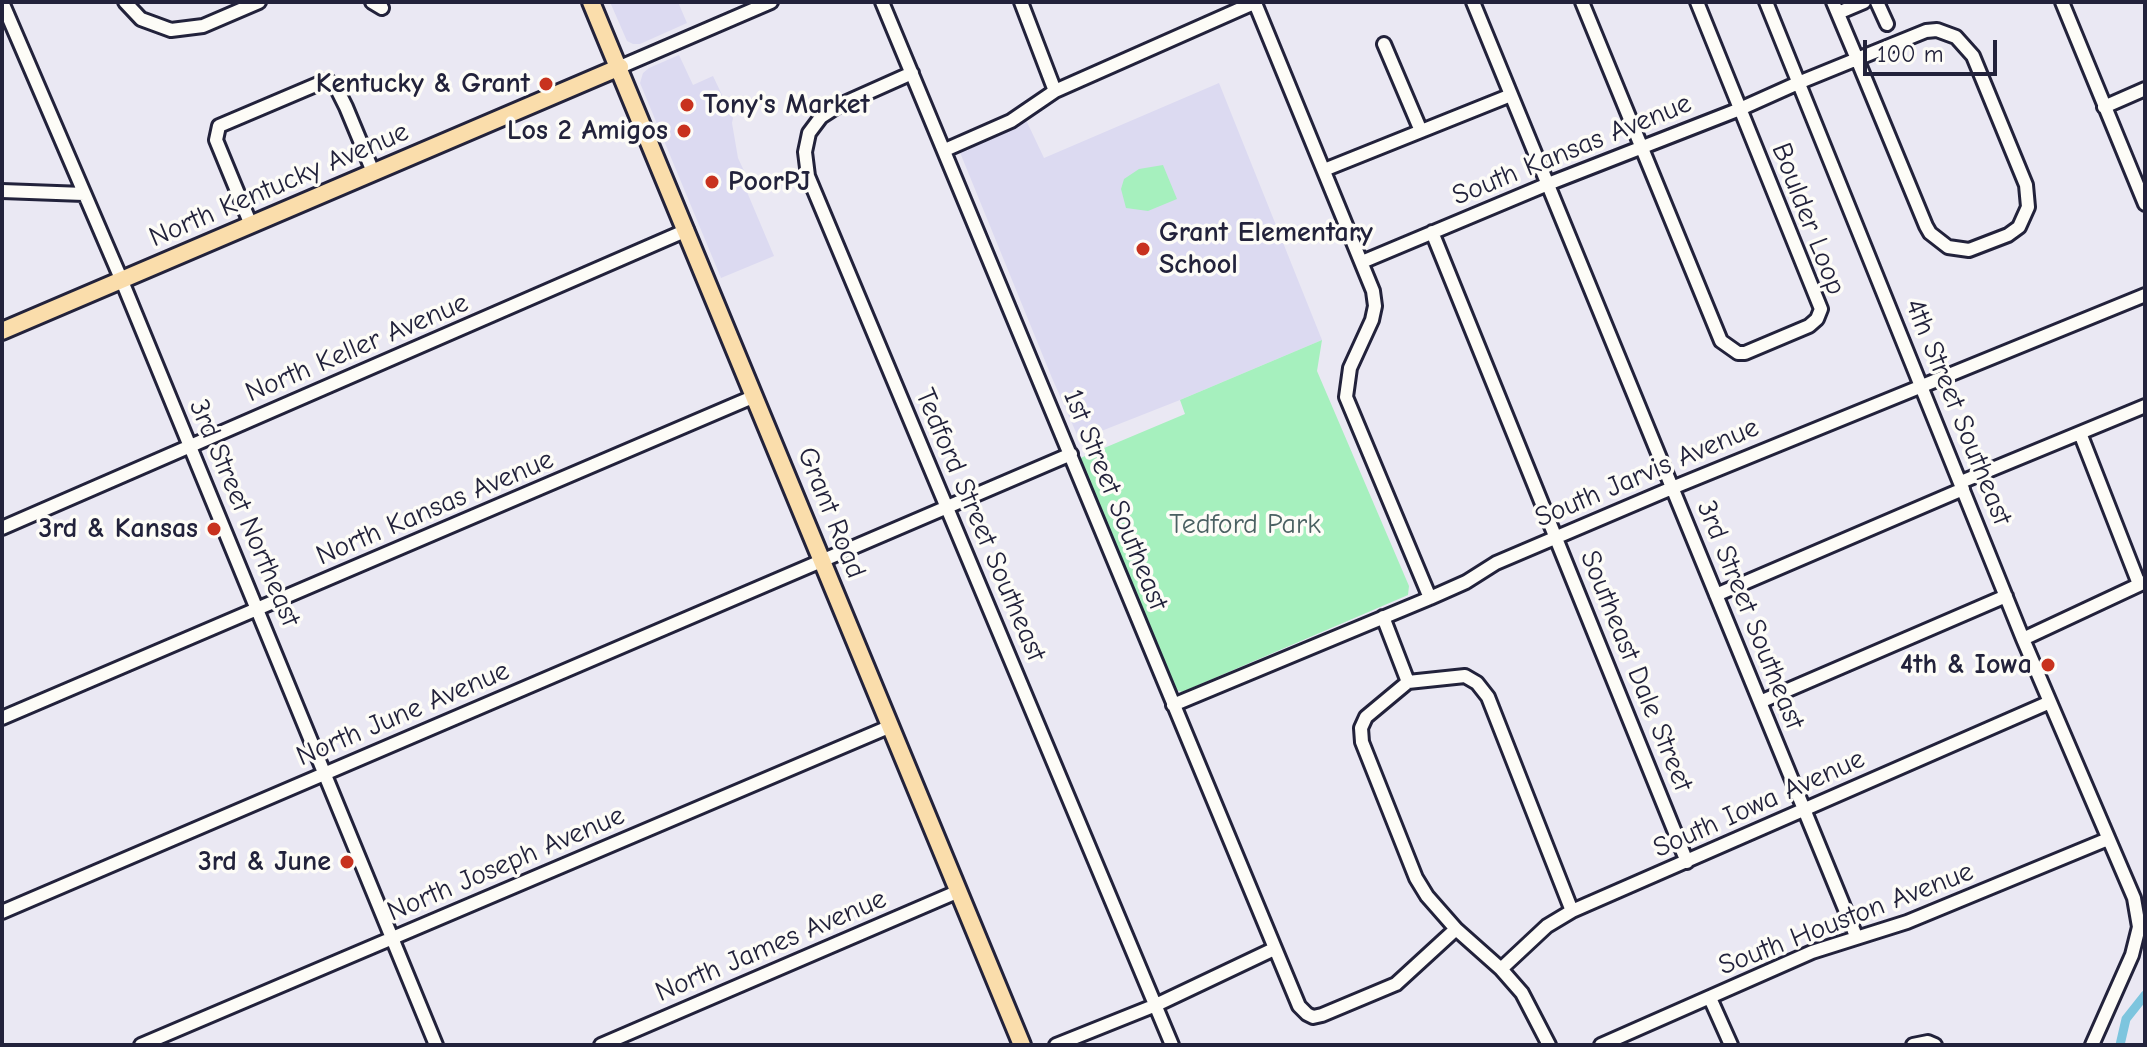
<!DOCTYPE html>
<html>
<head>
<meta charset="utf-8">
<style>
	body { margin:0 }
	#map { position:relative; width:2147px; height:1047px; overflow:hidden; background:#eae8f3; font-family:"Comic Neue",sans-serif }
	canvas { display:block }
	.frame { position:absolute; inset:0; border:4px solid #22223b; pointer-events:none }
	.scale { position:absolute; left:1863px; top:40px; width:134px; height:36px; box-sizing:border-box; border:4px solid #22223b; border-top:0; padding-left:10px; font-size:24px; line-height:28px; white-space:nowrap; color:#22223b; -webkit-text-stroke:6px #fdfcf7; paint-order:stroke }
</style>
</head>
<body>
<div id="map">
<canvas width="2147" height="1047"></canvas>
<div class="frame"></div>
<div class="scale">100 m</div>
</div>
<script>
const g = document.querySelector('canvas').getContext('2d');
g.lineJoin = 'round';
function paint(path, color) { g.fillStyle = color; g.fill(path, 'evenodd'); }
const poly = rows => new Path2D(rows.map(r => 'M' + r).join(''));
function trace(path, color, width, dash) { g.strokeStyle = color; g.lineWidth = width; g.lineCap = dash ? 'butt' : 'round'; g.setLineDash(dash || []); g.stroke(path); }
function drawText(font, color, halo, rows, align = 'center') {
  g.font = font + ' "Comic Neue",sans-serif'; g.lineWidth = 7; g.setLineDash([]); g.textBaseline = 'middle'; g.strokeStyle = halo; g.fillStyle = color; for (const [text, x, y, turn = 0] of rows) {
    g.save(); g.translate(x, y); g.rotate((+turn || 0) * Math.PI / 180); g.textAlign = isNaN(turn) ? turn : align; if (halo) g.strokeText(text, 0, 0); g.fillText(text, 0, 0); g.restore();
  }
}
paint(poly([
	[610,2,678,2,687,23,640,44,633,44,627,41],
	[679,55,693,85,713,76,733,118,732,123,738,158,752,188,747,192,774,256,721,278,640,83,643,73,649,68],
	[1219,83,1322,340,1180,400,1081,439,1078,437,1052,378,959,150,1026,120,1044,158]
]), '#dcdaf1');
paint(poly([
	[1163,165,1177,199,1148,211,1126,208,1121,189,1124,179,1139,169],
	[1322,340,1317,371,1409,586,1408,595,1182,692,1173,689,1078,459,1185,414,1180,400]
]), '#a6f0be');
trace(poly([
	[2120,1045,2126,1019,2145,995]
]), '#7dc5de', 9);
const minor = poly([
	[2,2,122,281,436,1045],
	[125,2,141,19,171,30,203,26,259,2],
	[372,2,382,8],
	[882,2,1299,1006,1307,1014,1313,1017,1322,1015,1396,984,1456,929],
	[1021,2,1055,91],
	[1473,2,1856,936],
	[1582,2,1721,341,1738,353,1745,353,1809,326,1817,319,1821,309,1697,2],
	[1766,2,2023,639,2134,898,2139,927,2132,955,2092,1045],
	[1877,2,1887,24],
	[2062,2,2145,204],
	[1255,3,1373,291,1375,306,1372,320,1350,368,1346,397,1430,598],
	[1838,13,1864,2],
	[1384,44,1421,131],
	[620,67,771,2],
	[912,73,838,106,821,117,809,133,805,152,808,176,1172,1045],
	[2104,107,2145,89],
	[945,150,1011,121,1055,91,1256,2],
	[1324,170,1511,95],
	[2,191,84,194],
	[251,225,216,140,219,126,325,81,330,82,337,89,346,107,373,172],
	[1432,232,1687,862],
	[1362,262,1548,184,1740,109,1798,83,1857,59,1926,31,1937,30,1956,37,1973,56,2026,185,2028,207,2019,227,2008,235,1969,250,1948,247,1930,233,1926,226,1857,59,1833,2],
	[2080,433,2139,584],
	[1961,482,2145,406],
	[2,528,687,230],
	[1716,595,1963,489],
	[1383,617,1408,682],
	[2023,639,2145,582],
	[1408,682,1366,717,1361,728,1362,742,1416,878,1427,896,1456,929,1501,969,1522,993,1549,1045],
	[1408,682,1465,676,1477,683,1488,697,1572,911],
	[1760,702,2006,596],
	[1173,705,1430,598,1466,582,1496,563,1672,488,2145,295],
	[2,718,755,396],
	[2,912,1071,454],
	[1501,969,1547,926,1572,911,2050,702],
	[1710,998,1731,1045],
	[141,1045,891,726],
	[601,1045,959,891],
	[1056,1045,1156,1005,1274,949],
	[1601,1045,1812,952,1907,922,2108,839],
	[1913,1045,1928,1042,1935,1045]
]);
const major = poly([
	[591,2,1022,1045],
	[2,331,620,67]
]);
trace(minor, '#22223b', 18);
trace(major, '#22223b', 22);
trace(minor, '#fdfcf7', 12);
trace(major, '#faddab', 16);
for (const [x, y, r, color] of [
	[546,84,8,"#c8321e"],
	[687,105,8,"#c8321e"],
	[684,131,8,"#c8321e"],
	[712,182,8,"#c8321e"],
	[1143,249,8,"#c8321e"],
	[214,529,8,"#c8321e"],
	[2048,665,8,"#c8321e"],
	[347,862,8,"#c8321e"]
]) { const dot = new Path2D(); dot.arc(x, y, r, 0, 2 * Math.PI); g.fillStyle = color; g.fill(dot); trace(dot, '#fdfcf7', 3); }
drawText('bold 28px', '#22223b', '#fdfcf7', [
	["Kentucky & Grant",530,84],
	["Tony's Market",703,105,"left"],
	["Los 2 Amigos",668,131],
	["PoorPJ",728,182,"left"],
	["Grant Elementary",1159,233,"left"],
	["School",1159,265,"left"],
	["3rd & Kansas",198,529],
	["4th & Iowa",2032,665],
	["3rd & June",331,862]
], 'right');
drawText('28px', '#22223b', '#fdfcf7', [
	["South Kansas Avenue",1572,150,-22],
	["North Kentucky Avenue",279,185,-23],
	["Boulder Loop",1808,219,69],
	["North Keller Avenue",357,348,-23],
	["4th Street Southeast",1958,412,68],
	["South Jarvis Avenue",1647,473,-23],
	["1st Street Southeast",1115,500,68],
	["North Kansas Avenue",435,508,-23],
	["3rd Street Northeast",244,513,67],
	["Grant Road",831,513,68],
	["Tedford Street Southeast",980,525,67],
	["3rd Street Southeast",1750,615,68],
	["Southeast Dale Street",1636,671,68],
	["North June Avenue",403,714,-23],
	["South Iowa Avenue",1759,804,-24],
	["North Joseph Avenue",506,864,-23],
	["South Houston Avenue",1846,919,-21],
	["North James Avenue",771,946,-23]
]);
drawText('28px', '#4a6062', '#fdfcf7', [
	["Tedford Park",1245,525]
]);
</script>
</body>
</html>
